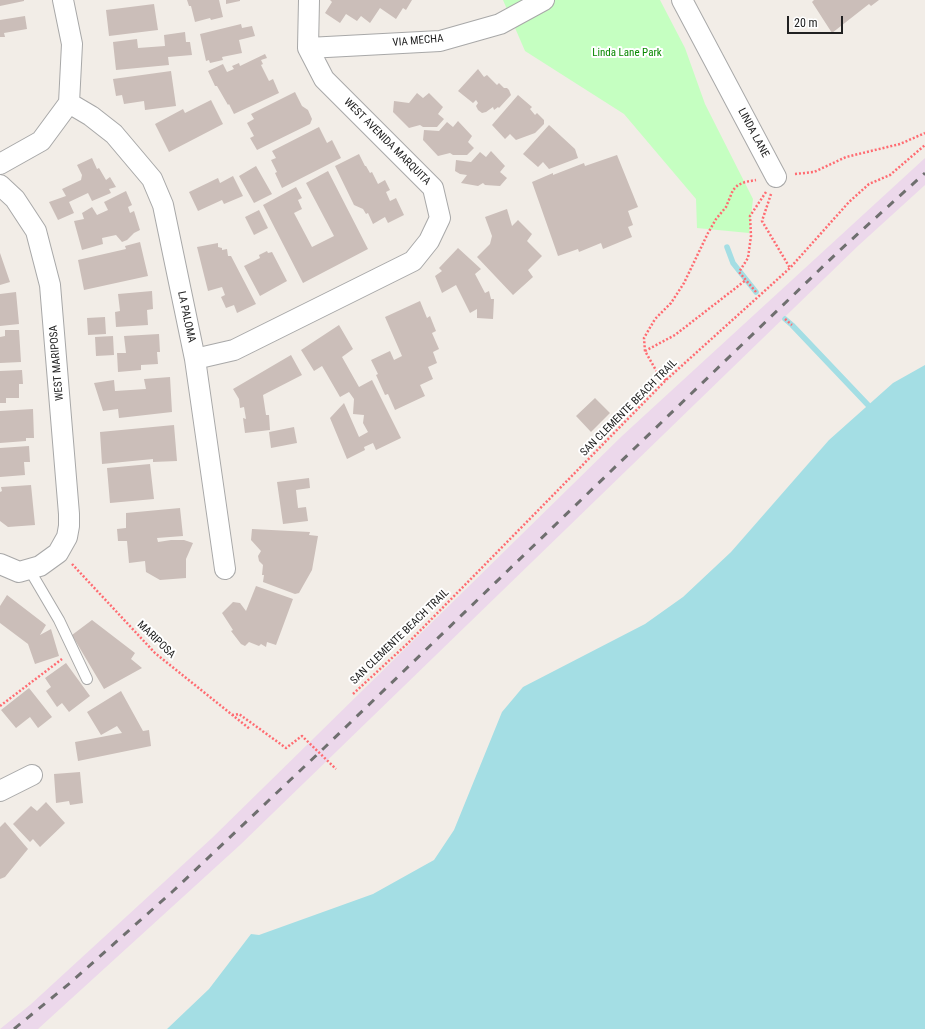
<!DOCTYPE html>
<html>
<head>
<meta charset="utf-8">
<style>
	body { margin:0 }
	#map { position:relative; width:925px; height:1029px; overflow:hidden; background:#f2ede7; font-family:"Roboto Condensed",sans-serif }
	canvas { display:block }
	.scale { position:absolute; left:787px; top:16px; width:56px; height:18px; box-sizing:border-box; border:2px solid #212121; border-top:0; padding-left:5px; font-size:12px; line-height:14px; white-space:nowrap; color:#212121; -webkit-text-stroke:3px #fff; paint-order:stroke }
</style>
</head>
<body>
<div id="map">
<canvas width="925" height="1029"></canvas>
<div class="scale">20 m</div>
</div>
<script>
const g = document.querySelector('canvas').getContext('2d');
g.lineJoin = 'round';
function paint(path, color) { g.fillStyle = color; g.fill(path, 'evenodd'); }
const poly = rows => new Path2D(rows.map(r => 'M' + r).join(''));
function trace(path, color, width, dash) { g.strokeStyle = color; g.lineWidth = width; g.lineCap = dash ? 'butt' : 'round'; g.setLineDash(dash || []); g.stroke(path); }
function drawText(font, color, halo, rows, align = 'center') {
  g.font = font + ' "Roboto Condensed",sans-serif'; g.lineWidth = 4; g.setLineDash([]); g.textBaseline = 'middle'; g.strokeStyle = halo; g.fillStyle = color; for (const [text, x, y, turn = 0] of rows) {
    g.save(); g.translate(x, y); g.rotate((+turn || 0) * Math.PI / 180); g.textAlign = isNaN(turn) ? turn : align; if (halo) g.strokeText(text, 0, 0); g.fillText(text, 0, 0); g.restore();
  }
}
paint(poly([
	[925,158,925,185,859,245,240,845,38,1029,0,1029,30,1005,212,838,622,436]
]), '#ecd8eb');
paint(poly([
	[503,0,660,0,685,48,705,104,753,199,749,233,697,228,696,199,624,114,525,51]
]), '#c5ffc1');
paint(poly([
	[925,365,925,1029,167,1029,209,989,251,934,259,935,373,894,434,860,454,830,502,712,523,687,645,624,683,597,731,552,829,440,893,383]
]), '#a4dee4');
trace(poly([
	[727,247,733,263,756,292],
	[785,319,792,325,868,405]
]), '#a4dee4', 5.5);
paint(poly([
	[0,0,24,0,24,1,0,6],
	[187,0,219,0,223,17,211,20,210,18,195,22,191,6,189,6],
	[226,0,240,0,240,1,226,4],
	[330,0,412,0,406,10,403,8,396,19,380,8,370,23,361,16,357,21,346,14,340,23,325,13,332,2],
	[814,0,879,0,871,6,869,4,832,33,812,2],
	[154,4,158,30,109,36,106,10],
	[25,16,27,29,4,33,5,37,0,37,0,20],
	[241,24,242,28,252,26,255,36,239,40,242,53,222,57,223,60,210,63,209,60,206,61,200,34],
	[185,32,186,42,190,42,192,55,168,57,169,65,116,70,113,42,137,39,138,48,165,46,164,35],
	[265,54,267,58,261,60,263,64,261,65,269,81,273,79,279,93,234,114,229,104,228,105,217,86,215,86,208,71,223,64,227,72,234,69,232,66,239,63,240,66],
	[478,69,484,77,487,75,497,85,499,83,504,88,507,88,509,90,511,95,499,108,498,107,494,110,493,107,486,112,482,113,478,110,476,106,478,103,476,100,473,103,458,91],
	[171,71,176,106,145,110,144,101,124,104,122,95,116,96,113,79],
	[295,92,302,106,308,110,312,119,310,124,257,150,250,138,254,136,247,123,254,119,251,114],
	[417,93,423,98,429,93,443,107,438,114,444,119,437,127,423,127,420,125,409,128,393,112,394,101,409,103],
	[518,95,532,107,530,109,535,115,537,113,544,120,544,124,535,133,516,140,510,134,505,139,492,125],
	[211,100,223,124,169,152,155,124,183,109,185,113],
	[458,121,472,136,468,142,474,148,467,155,453,155,450,153,438,156,423,140,424,130,439,131,447,122,453,127],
	[549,125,575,149,578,158,549,169,543,162,538,167,523,154],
	[319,127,327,143,332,140,341,158,282,188,275,173,277,172,271,160,276,158,272,151],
	[491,151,505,166,500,172,507,178,500,186,485,185,483,183,478,186,461,183,467,175,460,174,455,171,456,160,471,162,480,152,486,157],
	[359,154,365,166,366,166,370,173,372,172,378,184,385,180,390,190,386,192,390,201,396,198,404,215,388,223,385,217,373,224,368,213,366,214,363,209,354,205,335,166],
	[617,155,638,207,628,211,633,225,628,227,632,237,603,249,601,243,579,252,578,249,558,256,532,182,553,173,553,175,584,163,585,166],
	[92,158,97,169,99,168,106,180,110,177,116,187,109,189,111,193,92,201,88,193,69,202,74,213,58,220,49,202,66,196,62,189,81,180,82,175,77,165],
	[256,166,272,194,254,203,239,176],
	[328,171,368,249,303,283,263,205,296,187,302,198,298,200,302,209,294,213,312,247,334,236,306,183],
	[233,176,243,196,224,204,222,200,198,211,189,192,218,178,220,183],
	[126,191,132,205,128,207,130,213,134,211,140,230,134,233,127,240,122,242,116,235,102,238,103,244,82,250,74,221,84,219,82,213,92,207,97,215,108,210,104,202],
	[507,209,512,226,518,220,532,234,527,241,542,256,528,270,533,277,513,295,477,257,490,244,492,236,485,217],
	[259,210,268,228,254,235,245,217],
	[140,242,148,276,84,290,78,260,126,249,125,246],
	[218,243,218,247,222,248,222,250,227,249,228,256,231,256,256,304,237,313,234,305,226,308,221,297,225,295,222,287,208,291,197,247],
	[458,248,481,269,475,274,485,293,489,291,491,299,494,299,493,319,477,318,477,309,470,313,456,285,442,293,435,276,442,271,439,268],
	[267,251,268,253,272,252,287,281,260,296,244,266,260,258,259,255],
	[0,253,10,282,0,285],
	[152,291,153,309,147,310,148,325,116,327,115,312,120,311,118,294],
	[16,292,19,324,0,326,0,294],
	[420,301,427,318,430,316,436,331,432,333,439,349,433,352,437,363,428,367,433,379,420,385,425,396,395,410,388,394,385,395,376,375,378,374,371,360,390,351,394,360,402,356,385,317],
	[105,317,106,334,88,335,87,318],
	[339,325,353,349,342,357,359,387,372,380,401,438,376,450,373,443,364,447,365,450,347,459,330,418,344,403,359,437,368,432,363,423,364,415,353,414,354,399,349,392,340,397,322,366,314,371,301,350],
	[5,330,19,330,21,362,0,363,0,337,5,336],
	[159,334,160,352,157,352,158,364,141,365,141,370,118,372,117,353,126,353,124,336],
	[113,336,114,355,96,356,95,337],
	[291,355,302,375,263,395,266,415,269,415,270,430,245,433,243,418,246,419,244,407,240,408,239,399,233,389],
	[22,370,23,384,19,384,19,398,6,398,6,403,0,403,0,371],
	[170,377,172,412,119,418,118,409,103,411,94,383,114,380,115,391,146,389,144,379],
	[595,398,610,413,591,432,576,416],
	[33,409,34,438,26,438,26,441,0,443,0,411],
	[174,425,177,461,153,462,153,459,102,464,100,432],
	[294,427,297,443,271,448,269,432],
	[29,446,30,462,24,462,25,475,0,477,0,448],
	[150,464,154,499,110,503,107,468],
	[309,478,310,488,296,490,298,508,306,507,308,521,283,524,277,482],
	[31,485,35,525,8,527,0,521,0,492,2,491,1,487],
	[180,508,183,536,157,538,158,542,171,540,184,540,193,543,186,559,186,578,160,580,146,572,145,561,129,563,127,541,118,541,117,529,126,528,126,513],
	[252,529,310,532,309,535,318,536,312,570,299,593,295,594,263,582,264,575,262,575,263,565,259,561,258,556,261,551,251,540],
	[256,586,293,599,276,645,267,642,266,647,261,644,259,646,249,642,245,646,241,644,231,631,233,630,222,613,233,602,240,603,246,611],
	[7,595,46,625,40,635,51,629,59,656,35,664,28,644,0,623,0,606],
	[92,620,135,653,131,659,142,668,104,689,72,635],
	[66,663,90,696,69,712,62,703,57,707,46,691,51,687,45,678],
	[29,688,52,717,38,728,30,717,16,728,1,710],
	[121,691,143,731,149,730,151,746,78,761,75,742,122,733,117,726,101,735,87,712],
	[80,772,83,803,70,805,69,801,56,803,54,774],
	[46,802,65,823,40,847,33,839,30,842,13,824,31,806,37,811],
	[5,822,28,849,5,877,0,879,0,827]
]), '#cbbeb9');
const service = poly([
	[29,569,59,620,87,679]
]);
const minor = poly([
	[63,0,72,44,69,103],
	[682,0,776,177],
	[308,48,440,41,500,24,544,0],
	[0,164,41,141,69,103,91,116,114,134,152,179,163,205,195,359,225,569],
	[0,185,15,199,36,231,50,285,69,514,69,526,67,537,58,553,40,566,19,572,0,564],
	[195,359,234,350,413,261,429,241,440,218,433,188,324,79,308,48,309,0],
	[0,791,32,775]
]);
trace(service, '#a8a8a8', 12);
trace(minor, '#a8a8a8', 22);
trace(poly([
	[795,174,814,172,846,157,900,144,925,133],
	[771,194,762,221,790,268],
	[756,292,739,272,748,258,751,236,750,216,766,192],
	[785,319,792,325],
	[645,351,675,335,746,280],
	[666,380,657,372,645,351,644,338,655,319,671,303,684,283,708,233,716,219,726,207,733,190,738,185,745,182,756,180],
	[72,564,155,653,250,729],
	[353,694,407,644,666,380,790,268,849,202,869,184,890,175,925,145],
	[0,706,62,659],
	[232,715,239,714,286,748,302,736,336,769]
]), '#ff6b71', 2.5, [2, 2]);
trace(service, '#fff', 10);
trace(minor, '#fff', 20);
trace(poly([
	[14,1029,70,983,172,892,323,749,839,251,925,173]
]), '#6f6f6f', 3, [8, 8]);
drawText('11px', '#212121', '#fff', [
	["VIA MECHA",418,41,-5],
	["LINDA LANE",753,133,62],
	["WEST AVENIDA MARQUITA",387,142,45],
	["LA PALOMA",186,317,78],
	["WEST MARIPOSA",57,363,-95],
	["SAN CLEMENTE BEACH TRAIL",629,408,-45],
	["SAN CLEMENTE BEACH TRAIL",400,637,-44],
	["MARIPOSA",156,640,44]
]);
drawText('11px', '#088801', '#fff', [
	["Linda Lane Park",627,53]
]);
</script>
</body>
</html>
